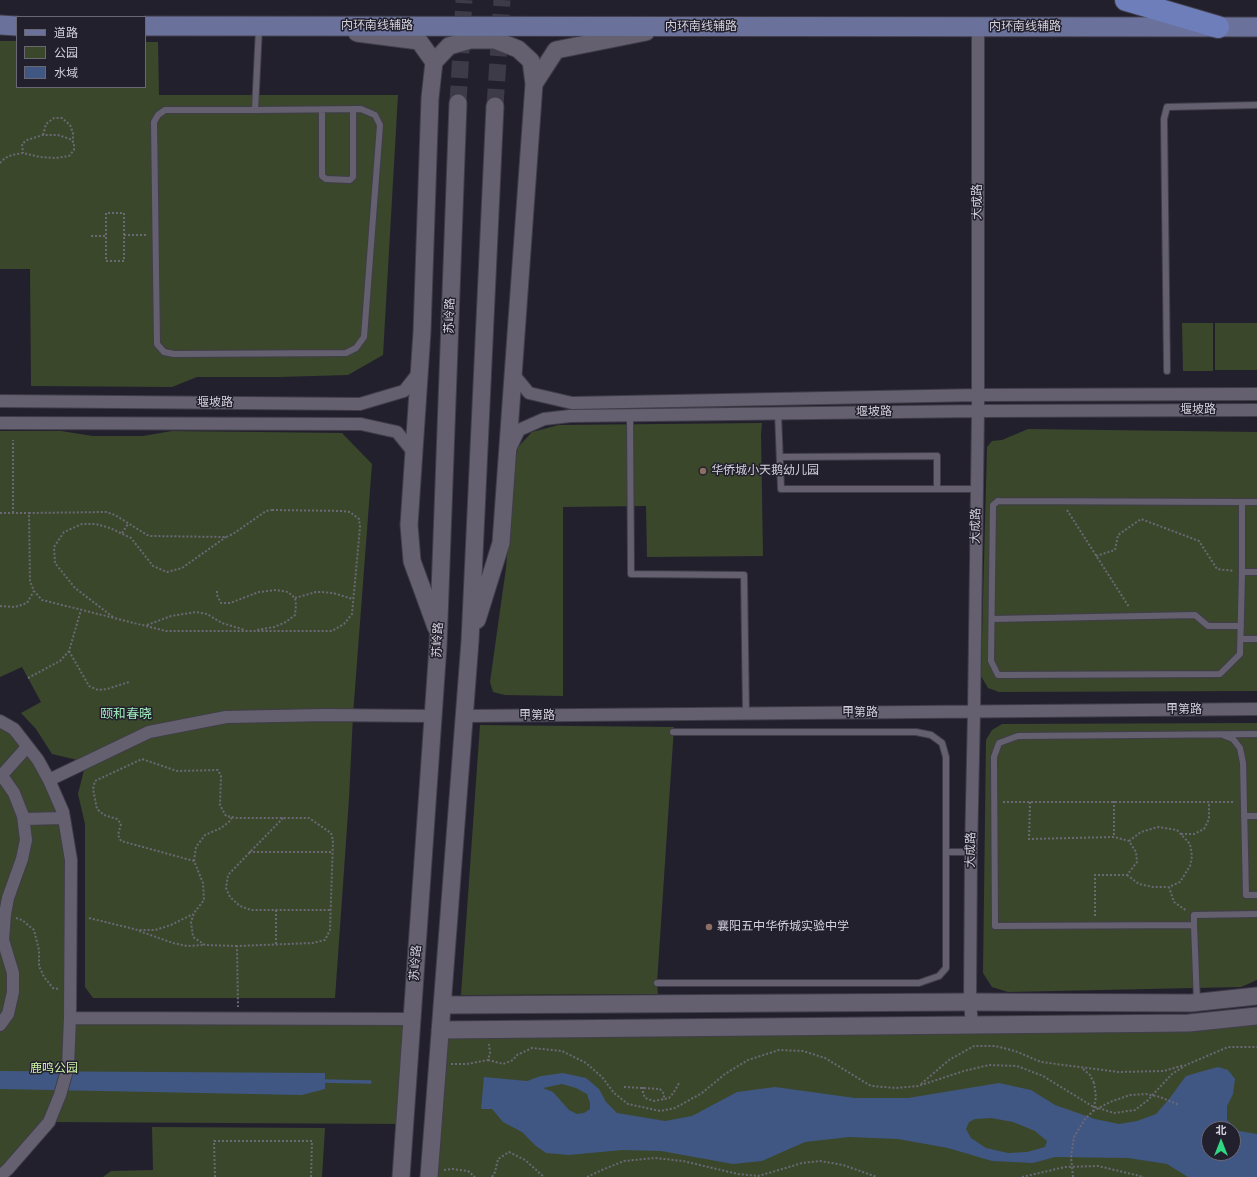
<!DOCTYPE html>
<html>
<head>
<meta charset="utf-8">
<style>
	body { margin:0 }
	#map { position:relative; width:1257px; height:1177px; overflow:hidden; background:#23202e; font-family:Manrope,"Noto Sans SC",sans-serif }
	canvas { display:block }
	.legend { position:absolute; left:16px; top:16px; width:130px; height:72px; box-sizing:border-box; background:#23202e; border:1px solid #696773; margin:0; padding:5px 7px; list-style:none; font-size:12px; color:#d3d1db }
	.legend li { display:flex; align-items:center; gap:8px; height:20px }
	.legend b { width:20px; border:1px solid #696773 }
	.north { position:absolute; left:1201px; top:1121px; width:40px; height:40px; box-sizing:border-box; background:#23202e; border:1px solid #696773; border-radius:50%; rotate:0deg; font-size:11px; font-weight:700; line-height:16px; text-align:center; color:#d3d1db }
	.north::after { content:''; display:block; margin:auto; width:14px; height:18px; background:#2fd883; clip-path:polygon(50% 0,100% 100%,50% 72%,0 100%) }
</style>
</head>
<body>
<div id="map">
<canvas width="1257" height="1177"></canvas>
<ul class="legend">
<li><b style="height:5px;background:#6a729c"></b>道路</li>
<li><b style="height:11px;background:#3a472b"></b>公园</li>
<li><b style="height:11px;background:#405783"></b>水域</li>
</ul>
<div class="north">北</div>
</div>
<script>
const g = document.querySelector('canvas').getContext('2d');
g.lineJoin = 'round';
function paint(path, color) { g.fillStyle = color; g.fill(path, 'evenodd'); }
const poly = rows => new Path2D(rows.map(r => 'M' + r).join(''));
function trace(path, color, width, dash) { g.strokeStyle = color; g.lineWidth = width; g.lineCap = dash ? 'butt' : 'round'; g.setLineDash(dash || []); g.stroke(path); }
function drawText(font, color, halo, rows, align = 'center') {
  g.font = font + ' Manrope,"Noto Sans SC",sans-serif'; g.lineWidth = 3; g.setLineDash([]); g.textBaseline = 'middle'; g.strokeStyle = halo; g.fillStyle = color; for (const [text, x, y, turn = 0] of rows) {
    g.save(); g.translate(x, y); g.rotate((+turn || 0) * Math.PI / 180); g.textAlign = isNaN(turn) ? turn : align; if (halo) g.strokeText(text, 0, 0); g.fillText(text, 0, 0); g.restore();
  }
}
paint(poly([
	[0,41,17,41,17,87,145,87,145,42,158,42,159,95,398,95,383,355,348,375,279,377,197,377,172,387,31,386,30,269,0,269],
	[1182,323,1213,323,1213,371,1183,371],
	[1215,323,1257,323,1257,370,1215,370],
	[762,423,761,435,763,556,647,557,646,506,563,507,563,696,505,695,493,692,490,682,506,568,515,462,518,447,532,432,559,425],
	[1028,429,1257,432,1257,691,999,692,988,688,981,676,987,447,992,441,1002,440],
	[0,431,61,431,93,436,143,436,172,431,342,433,372,464,353,715,349,799,335,998,93,998,85,987,85,824,78,794,86,762,52,754,36,729,21,713,41,702,22,667,0,677],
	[0,721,49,780,71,860,70,1017,412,1019,404,1124,50,1122,0,1176],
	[1257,723,1257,980,1241,987,1008,992,992,987,983,973,986,740,992,730,1002,724],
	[480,725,674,727,657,983,658,994,461,995],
	[1257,1016,1257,1177,429,1177,440,1030],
	[1209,1129,1233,1129,1233,1153,1209,1153],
	[152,1127,325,1128,322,1177,103,1177,111,1171,153,1170]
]), '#3a472b');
paint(poly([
	[1218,1067,1228,1070,1235,1079,1233,1094,1227,1106,1227,1120,1239,1131,1257,1134,1257,1177,1188,1177,1167,1164,1128,1158,1055,1157,1033,1163,992,1161,948,1148,898,1139,849,1137,805,1142,762,1161,733,1164,661,1151,622,1150,569,1155,546,1153,536,1146,522,1132,503,1122,492,1109,481,1109,484,1077,527,1081,541,1076,563,1073,586,1078,599,1089,606,1102,617,1113,665,1121,692,1116,737,1092,775,1087,855,1098,908,1098,999,1083,1031,1090,1055,1105,1095,1119,1119,1124,1137,1121,1156,1114,1169,1099,1186,1076,1203,1071],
	[562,1084,576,1088,587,1094,590,1103,590,1109,584,1113,577,1114,569,1110,553,1092,543,1088],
	[991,1118,1013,1122,1035,1131,1047,1141,1045,1147,1027,1152,1008,1153,986,1148,971,1138,966,1129,969,1122,975,1119],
	[1209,1129,1233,1129,1233,1153,1209,1153],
	[0,1071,325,1073,325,1089,302,1095,0,1089]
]), '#405783');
trace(poly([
	[321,1081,370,1082]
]), '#405783', 3.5);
trace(poly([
	[458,103,464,0],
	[495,106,502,0]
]), '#3d3b48', 17, [17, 8]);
const lane = poly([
	[255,110,361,109,375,115,380,125,364,337,356,348,346,353,174,354,164,352,157,344,154,122,158,115,165,110,255,110,259,28],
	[322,110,322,176,326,179,350,180,353,177,353,109],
	[1167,371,1164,119,1167,107,1257,105],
	[778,413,781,489,977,489],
	[630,415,631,574,744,575,746,714],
	[780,457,937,456,937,489],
	[998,501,1242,502,1242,572,1240,654,1220,674,998,675,991,661,993,505,998,501],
	[1242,502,1257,502],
	[1242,572,1257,572],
	[992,619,1195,615,1208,626,1241,626],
	[1241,639,1257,639],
	[1223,735,1233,739,1240,748,1243,763,1246,895,1257,895],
	[1244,816,1257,816],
	[946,852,971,852],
	[1194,925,1194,915,1257,914],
	[657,983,919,983,939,976,946,968,946,757,942,743,931,735,916,732,673,732],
	[1197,1002,1194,925,995,926,994,757,999,743,1018,736,1257,734]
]);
const street = poly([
	[514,375,529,393,572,403,978,395,1257,394],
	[0,401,360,404,404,391,419,372],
	[0,423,361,424,397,432,414,453],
	[511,447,519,430,544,419,570,416,978,411,1257,410],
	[464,716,1257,709],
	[0,721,14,729,38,760,49,780,63,812,71,860,70,1018,412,1019],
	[0,775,5,780,14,793,23,816,26,840,22,859,8,898,5,914,3,940,13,973,13,992,8,1014,0,1025],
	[1,776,27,747],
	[49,780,149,732,226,717,325,715,433,716],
	[24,819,64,818],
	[972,1025,970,1002,971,852,974,712,978,411,978,27],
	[0,1176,8,1169,49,1122,60,1095,68,1067,70,1018]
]);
const secondary = poly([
	[357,33,419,41,434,62,430,98,422,332,409,525,412,561,436,627],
	[434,62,449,46,470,40,495,40,518,49,531,61,534,84],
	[477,620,501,543,534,84,556,50,646,32],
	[442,1005,970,1002,1191,1003,1257,996],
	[440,1030,1189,1023,1257,1016],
	[401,1177,438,646,458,103],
	[429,1177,470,641,495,106]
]);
const primary = poly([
	[0,25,17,26],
	[145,26,1257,27]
]);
const highway = poly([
	[1126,0,1218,27]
]);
trace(lane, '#403d49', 8);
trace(street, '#403d49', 14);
trace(secondary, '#403d49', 19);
trace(primary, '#403d49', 21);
trace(highway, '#403d49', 24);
trace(poly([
	[43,135,46,124,54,118,62,118,70,125,73,133,73,141],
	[0,163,5,158,12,155,23,153,40,157,56,158,69,156,74,150,74,143,70,139,58,135,43,135,27,140,22,144,23,153],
	[124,235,147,235],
	[91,236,106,236,106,261,124,261,124,213,106,213,106,236],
	[272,510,343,511,350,512,359,519,360,527,352,614,344,624,332,631,166,631,42,600,34,591,30,581,29,513,106,512,115,515,147,535,151,536,226,537,233,534,266,511,272,510],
	[1067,510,1129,607],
	[0,513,29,513],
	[13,513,13,440],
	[122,533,128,524],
	[1096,556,1115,550,1118,535,1141,519,1199,541,1217,569,1234,571],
	[217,591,217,595,221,603,230,603,259,592,276,590,288,592,295,598,296,605,295,615,286,622,274,627,257,630],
	[295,598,316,592,322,592,333,593,353,599],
	[0,606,15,607,27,603,34,591],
	[113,617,75,588,55,563,54,547,64,532,82,524,96,524,110,528,131,538,153,566,167,572,182,568,226,537],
	[147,625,171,616,196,612,207,614,222,623,245,630],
	[69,651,89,686,98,690,107,689,129,682],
	[28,678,60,661,69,651,81,610],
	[1114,801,1114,837],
	[1003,802,1235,802],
	[1030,802,1029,839,1114,837,1129,841,1136,852,1137,862,1127,875,1095,875,1095,916],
	[283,818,228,875,226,888,230,897,240,906,251,910,331,910],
	[1181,834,1194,834,1204,829,1209,819,1209,802],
	[1129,841,1141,832,1158,827,1177,830,1190,844,1192,856,1190,866,1180,882,1169,887,1174,902,1187,911],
	[249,852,333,852],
	[194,861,196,847,205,835,221,828,230,821,232,817],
	[1127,875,1139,884,1153,887,1168,887],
	[276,910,276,944],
	[16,918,22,920,34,930,39,950,39,966,44,977,53,988,60,989],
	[89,918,138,930,155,930,171,925,193,914],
	[139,931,173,943,187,946,204,945],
	[237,946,205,945,193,937,191,922,194,913,204,900,203,883,194,861,121,841,118,835,121,824,117,819,104,815,97,809,93,789,95,781,142,759,177,771,218,770,221,776,220,805,226,816,237,818,309,818,331,833,333,840,330,930,325,940,313,943,237,946,238,1007],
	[488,1060,503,1064,513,1060,517,1055,532,1048,562,1051,586,1063,602,1077,614,1093,628,1104,660,1111,675,1108,702,1093,725,1074,748,1060,779,1050,803,1051,825,1058,871,1086,896,1088,918,1086,964,1071,989,1065,1017,1066,1043,1076,1092,1106,1114,1113,1135,1110,1148,1100,1172,1074,1186,1065,1228,1047,1257,1047],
	[451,1064,467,1064,488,1060,490,1053,489,1044],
	[1083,1069,1090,1075,1094,1083],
	[921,1084,949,1060,974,1046,995,1046,1015,1051,1041,1062,1118,1072,1164,1071,1184,1065],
	[624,1087,660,1089,664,1094,664,1100],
	[643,1087,643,1093,645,1098,654,1101,669,1098,674,1092,679,1083],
	[444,1170,453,1169,468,1171,475,1177],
	[215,1177,214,1141,312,1141,311,1177],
	[492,1177,495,1172,498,1159,509,1152,525,1160,544,1177],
	[587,1177,602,1170,624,1161,655,1158,683,1161,738,1174,758,1176,779,1170,802,1163,820,1161,843,1165,877,1177],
	[1022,1177,1065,1167,1098,1166,1144,1177]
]), '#6b6875', 2, [2, 2]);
trace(lane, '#646070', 6);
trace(street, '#646070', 12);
trace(secondary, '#646070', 17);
trace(primary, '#6a729c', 19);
trace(highway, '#6e7eba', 22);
trace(poly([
	[1093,1111,1110,1102,1130,1095,1146,1094,1160,1097,1179,1105],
	[1073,1177,1071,1157,1074,1137,1085,1119,1093,1111,1096,1097,1094,1083]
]), '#6b6875', 2, [2, 2]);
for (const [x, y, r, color] of [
	[703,471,4,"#8d6e63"],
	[709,927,4,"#8d6e63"]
]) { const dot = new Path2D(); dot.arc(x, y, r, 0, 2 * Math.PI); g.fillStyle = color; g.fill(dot); trace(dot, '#23202e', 1.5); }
drawText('12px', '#d3d1db', '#23202e', [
	["内环南线辅路",377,26],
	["内环南线辅路",701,27],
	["内环南线辅路",1025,27],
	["大成路",978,202,-90],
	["苏岭路",450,316,-88],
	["堰坡路",215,403],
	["堰坡路",1198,410],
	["堰坡路",874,412,-1],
	["大成路",976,526,-89],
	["苏岭路",438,640,-87],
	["甲第路",1184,710],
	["甲第路",860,713],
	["甲第路",537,716],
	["大成路",971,850,-89],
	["苏岭路",416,963,-86]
]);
drawText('12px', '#d3d1db', '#23202e', [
	["华侨城小天鹅幼儿园",711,471],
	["襄阳五中华侨城实验中学",717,927]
], 'left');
drawText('12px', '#cef3a5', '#23202e', [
	["鹿鸣公园",54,1069]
]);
drawText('13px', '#9de8b7', '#23202e', [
	["颐和春晓",126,714]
]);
</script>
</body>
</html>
